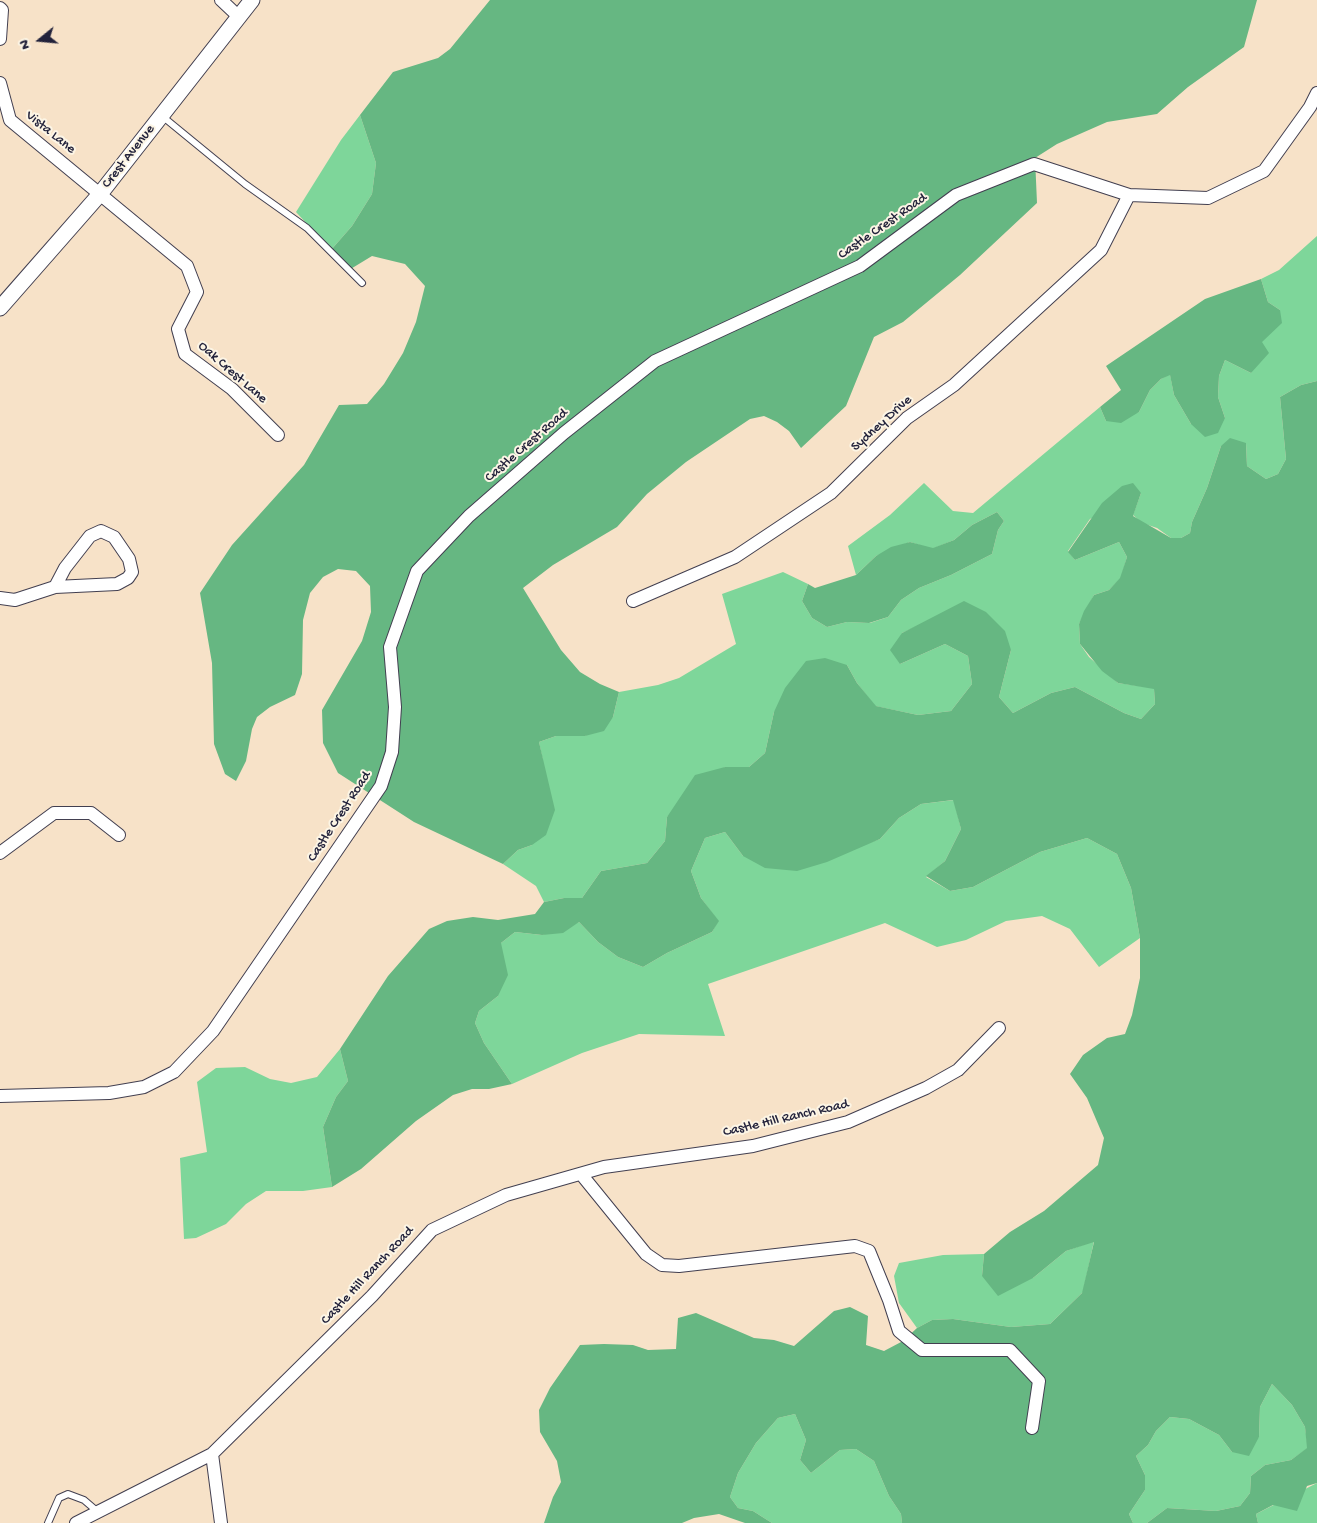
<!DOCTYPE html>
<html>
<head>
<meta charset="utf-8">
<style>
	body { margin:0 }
	#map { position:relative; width:1317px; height:1523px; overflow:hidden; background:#f7e2c8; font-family:"Gochi Hand",sans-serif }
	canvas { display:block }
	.north { position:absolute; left:15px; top:15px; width:50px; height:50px; -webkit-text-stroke:4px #fcf5e5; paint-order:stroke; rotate:253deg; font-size:14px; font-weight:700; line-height:20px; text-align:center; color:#22223b }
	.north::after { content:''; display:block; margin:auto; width:18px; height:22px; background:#22223b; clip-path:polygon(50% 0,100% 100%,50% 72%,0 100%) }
</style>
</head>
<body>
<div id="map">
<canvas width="1317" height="1523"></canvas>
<div class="north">N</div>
</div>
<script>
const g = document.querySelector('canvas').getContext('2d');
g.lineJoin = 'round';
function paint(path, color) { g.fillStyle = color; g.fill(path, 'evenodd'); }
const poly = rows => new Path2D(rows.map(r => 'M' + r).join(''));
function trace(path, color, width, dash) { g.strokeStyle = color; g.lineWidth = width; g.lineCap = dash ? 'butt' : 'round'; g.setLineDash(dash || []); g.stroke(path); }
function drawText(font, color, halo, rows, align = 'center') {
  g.font = font + ' "Gochi Hand",sans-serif'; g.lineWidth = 4; g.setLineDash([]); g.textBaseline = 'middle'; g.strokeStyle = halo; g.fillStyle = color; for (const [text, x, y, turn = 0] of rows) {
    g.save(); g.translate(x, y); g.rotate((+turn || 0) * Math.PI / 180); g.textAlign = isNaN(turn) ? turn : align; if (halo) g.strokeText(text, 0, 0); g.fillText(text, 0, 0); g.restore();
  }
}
paint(poly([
	[360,115,376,163,372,194,352,226,331,250,296,212,341,140],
	[1317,236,1317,381,1301,385,1280,397,1286,459,1278,474,1266,479,1247,466,1246,443,1221,446,1207,488,1192,522,1190,533,1181,538,1171,538,1157,528,1142,523,1133,515,1141,493,1090,519,1068,551,1075,560,1119,542,1127,557,1121,578,1109,590,1094,595,1079,624,1080,644,1089,657,1118,683,1154,688,1155,704,1141,719,1124,713,1075,687,1051,693,1013,713,999,697,1011,650,933,619,902,633,900,664,945,644,968,656,972,684,951,711,918,715,875,706,857,683,847,665,774,712,765,753,749,767,725,767,667,817,665,841,647,863,601,871,582,898,564,898,544,902,536,886,503,864,518,850,532,845,543,761,539,742,556,736,585,736,613,717,619,692,658,685,679,678,736,644,722,594,783,572,808,584,802,601,812,618,827,627,847,622,870,623,888,617,901,600,919,588,951,575,992,554,998,530,1004,521,997,512,972,525,954,540,932,549,910,542,876,556,856,575,848,546,890,515,924,483,953,511,973,513,1100,407,1106,421,1139,412,1150,390,1161,379,1170,374,1174,395,1191,424,1225,418,1218,397,1219,376,1225,360,1251,373,1261,342,1280,310,1268,302,1261,279,1279,270],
	[954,800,961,829,945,861,926,877,950,891,973,887,1040,852,1087,838,1117,854,1131,888,1140,938,1099,967,1070,929,1042,916,1006,921,966,940,937,947,885,923,708,984,725,1036,639,1034,582,1053,512,1084,484,1043,475,1023,479,1011,498,996,501,943,515,932,542,935,579,922,598,942,618,957,643,967,667,953,712,932,718,921,701,898,691,871,705,838,725,832,743,856,863,845,880,839,899,818,921,804],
	[340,1049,348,1081,336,1097,323,1127,332,1187,303,1191,266,1191,246,1204,226,1224,196,1238,184,1239,180,1158,207,1152,197,1082,216,1068,245,1067,270,1079,291,1083,317,1077],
	[1094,1241,1083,1292,1050,1324,1011,1327,953,1319,932,1320,917,1328,899,1303,894,1276,899,1263,943,1255,984,1254,982,1276,1033,1278,1066,1251],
	[1272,1384,1292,1405,1305,1427,1308,1448,1291,1460,1265,1465,1251,1476,1250,1493,1240,1506,1216,1511,1167,1508,1147,1523,1133,1523,1129,1514,1145,1490,1145,1475,1136,1456,1148,1445,1156,1431,1170,1417,1189,1419,1219,1435,1232,1452,1259,1437,1260,1407],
	[795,1414,806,1440,800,1460,811,1473,840,1450,856,1449,874,1461,889,1496,901,1514,902,1523,772,1523,753,1511,738,1508,730,1497,738,1473,756,1443,778,1418],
	[1317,1483,1317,1523,1258,1523,1256,1514]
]), '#7ed69a');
paint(poly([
	[490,0,1257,0,1244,47,1188,87,1157,114,1107,122,1057,144,1035,158,1037,203,960,275,903,322,874,337,846,406,801,448,789,431,777,422,764,416,750,419,686,462,647,494,617,527,553,565,523,588,561,650,580,672,600,684,619,692,613,717,604,731,585,736,556,736,539,742,555,810,546,835,532,845,518,850,503,864,414,822,338,773,323,743,322,710,362,641,371,612,370,586,356,571,338,569,323,577,310,593,303,620,302,674,295,695,270,707,257,717,252,729,246,761,236,781,225,774,214,744,212,663,200,593,232,545,304,465,339,405,367,404,384,384,403,353,416,322,425,286,405,264,372,256,349,270,331,250,352,226,372,194,376,163,360,115,393,72,438,58,450,49],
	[1261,279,1268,302,1280,310,1282,323,1262,342,1269,353,1251,373,1225,360,1219,376,1218,397,1225,418,1218,433,1205,437,1191,424,1174,395,1170,375,1161,379,1150,390,1139,412,1121,423,1106,421,1100,407,1121,390,1106,366,1205,299],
	[1317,381,1317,1483,1307,1486,1297,1511,1273,1505,1256,1514,1258,1523,1147,1523,1167,1508,1216,1511,1240,1506,1250,1493,1251,1476,1265,1465,1291,1460,1307,1448,1305,1427,1292,1405,1272,1384,1260,1407,1259,1437,1249,1456,1232,1452,1219,1435,1189,1419,1170,1417,1156,1431,1148,1445,1136,1456,1145,1475,1145,1490,1129,1514,1133,1523,902,1523,901,1514,889,1496,874,1461,856,1449,840,1450,811,1473,800,1460,806,1440,795,1414,778,1418,756,1443,738,1473,730,1497,738,1508,753,1511,772,1523,745,1523,719,1514,694,1518,682,1523,544,1523,553,1497,561,1482,557,1461,540,1432,539,1410,550,1388,580,1345,604,1344,633,1345,648,1350,676,1349,678,1318,696,1313,754,1338,774,1340,794,1346,834,1311,850,1307,868,1316,866,1345,884,1351,903,1341,917,1328,932,1320,953,1319,1011,1327,1050,1324,1082,1293,1094,1242,1066,1251,1033,1278,998,1296,982,1276,984,1254,1010,1232,1044,1211,1098,1165,1104,1138,1087,1098,1070,1074,1083,1055,1107,1038,1125,1034,1132,1015,1140,978,1140,938,1131,888,1117,854,1087,838,1040,852,973,887,950,891,926,876,945,861,961,829,953,800,921,804,899,818,880,839,827,862,797,871,765,868,743,856,725,832,705,838,691,871,701,898,719,921,712,932,667,953,643,967,618,957,598,942,579,922,563,933,542,935,515,932,501,943,508,975,498,996,479,1011,475,1023,484,1043,512,1084,489,1089,472,1089,453,1095,416,1121,361,1169,332,1187,323,1127,336,1097,348,1081,340,1049,388,976,429,929,447,921,473,917,498,920,535,914,544,902,564,898,582,898,601,871,647,863,665,841,667,817,695,775,725,767,749,767,765,753,774,712,785,688,806,661,825,658,847,665,857,683,876,706,918,715,951,711,972,684,968,656,945,644,900,664,890,650,902,633,964,601,986,612,1005,631,1011,650,999,697,1013,713,1051,693,1075,687,1124,713,1141,719,1155,704,1154,689,1118,683,1102,671,1080,644,1079,624,1084,611,1094,595,1109,590,1120,578,1127,557,1119,542,1075,560,1068,552,1102,503,1122,486,1133,483,1141,493,1133,516,1171,538,1181,538,1190,533,1192,522,1207,488,1221,446,1230,438,1246,443,1247,466,1266,479,1278,474,1286,459,1280,397,1301,385],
	[997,512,1004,521,998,530,992,554,951,575,919,588,901,600,888,617,869,623,847,622,827,627,812,618,802,601,808,584,815,588,856,575,876,556,891,547,910,542,933,548,954,540,972,525]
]), '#66b782');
const service = poly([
	[162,116,245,184,307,228,362,283],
	[48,1523,59,1498,68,1494,84,1500,98,1512]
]);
const minor = poly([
	[221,0,238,16],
	[0,8,2,10,0,39],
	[0,83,10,120,187,266,197,292,178,329,185,354,232,389,278,435],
	[0,598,15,600,55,587,117,584,128,578,132,572,129,559,114,537,101,531,90,536,65,568,55,587],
	[633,601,735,557,831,493,907,418,954,385,1101,250,1129,195],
	[0,853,54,813,91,813,119,835],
	[0,1096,109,1093,144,1087,174,1072,213,1031,381,786,392,752,395,707,390,647,417,571,469,516,564,433,655,361,860,266,956,195,1034,164,1129,195,1208,198,1264,171,1310,107,1317,93],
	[581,1174,646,1254,662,1265,679,1266,855,1246,869,1251,889,1300,899,1331,922,1350,1010,1350,1039,1381,1032,1428],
	[212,1454,221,1523],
	[76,1523,212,1454,372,1296,432,1230,506,1195,604,1167,753,1146,848,1122,926,1088,958,1070,999,1028]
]);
const tertiary = poly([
	[0,308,100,194,252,0]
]);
trace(service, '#423f50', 8);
trace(minor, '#423f50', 14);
trace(tertiary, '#423f50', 17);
trace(service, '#fff', 6);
trace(minor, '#fff', 12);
trace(tertiary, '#fff', 15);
drawText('14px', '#22223b', '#fcf5e5', [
	["Vista Lane",50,133,39],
	["Crest Avenue",129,157,-52],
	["Castle Crest Road",883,227,-35],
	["Oak Crest Lane",232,373,41],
	["Sydney Drive",882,424,-42],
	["Castle Crest Road",527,446,-41],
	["Castle Crest Road",340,817,-57],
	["Castle Hill Ranch Road",786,1119,-13],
	["Castle Hill Ranch Road",368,1276,-47]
]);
</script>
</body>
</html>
